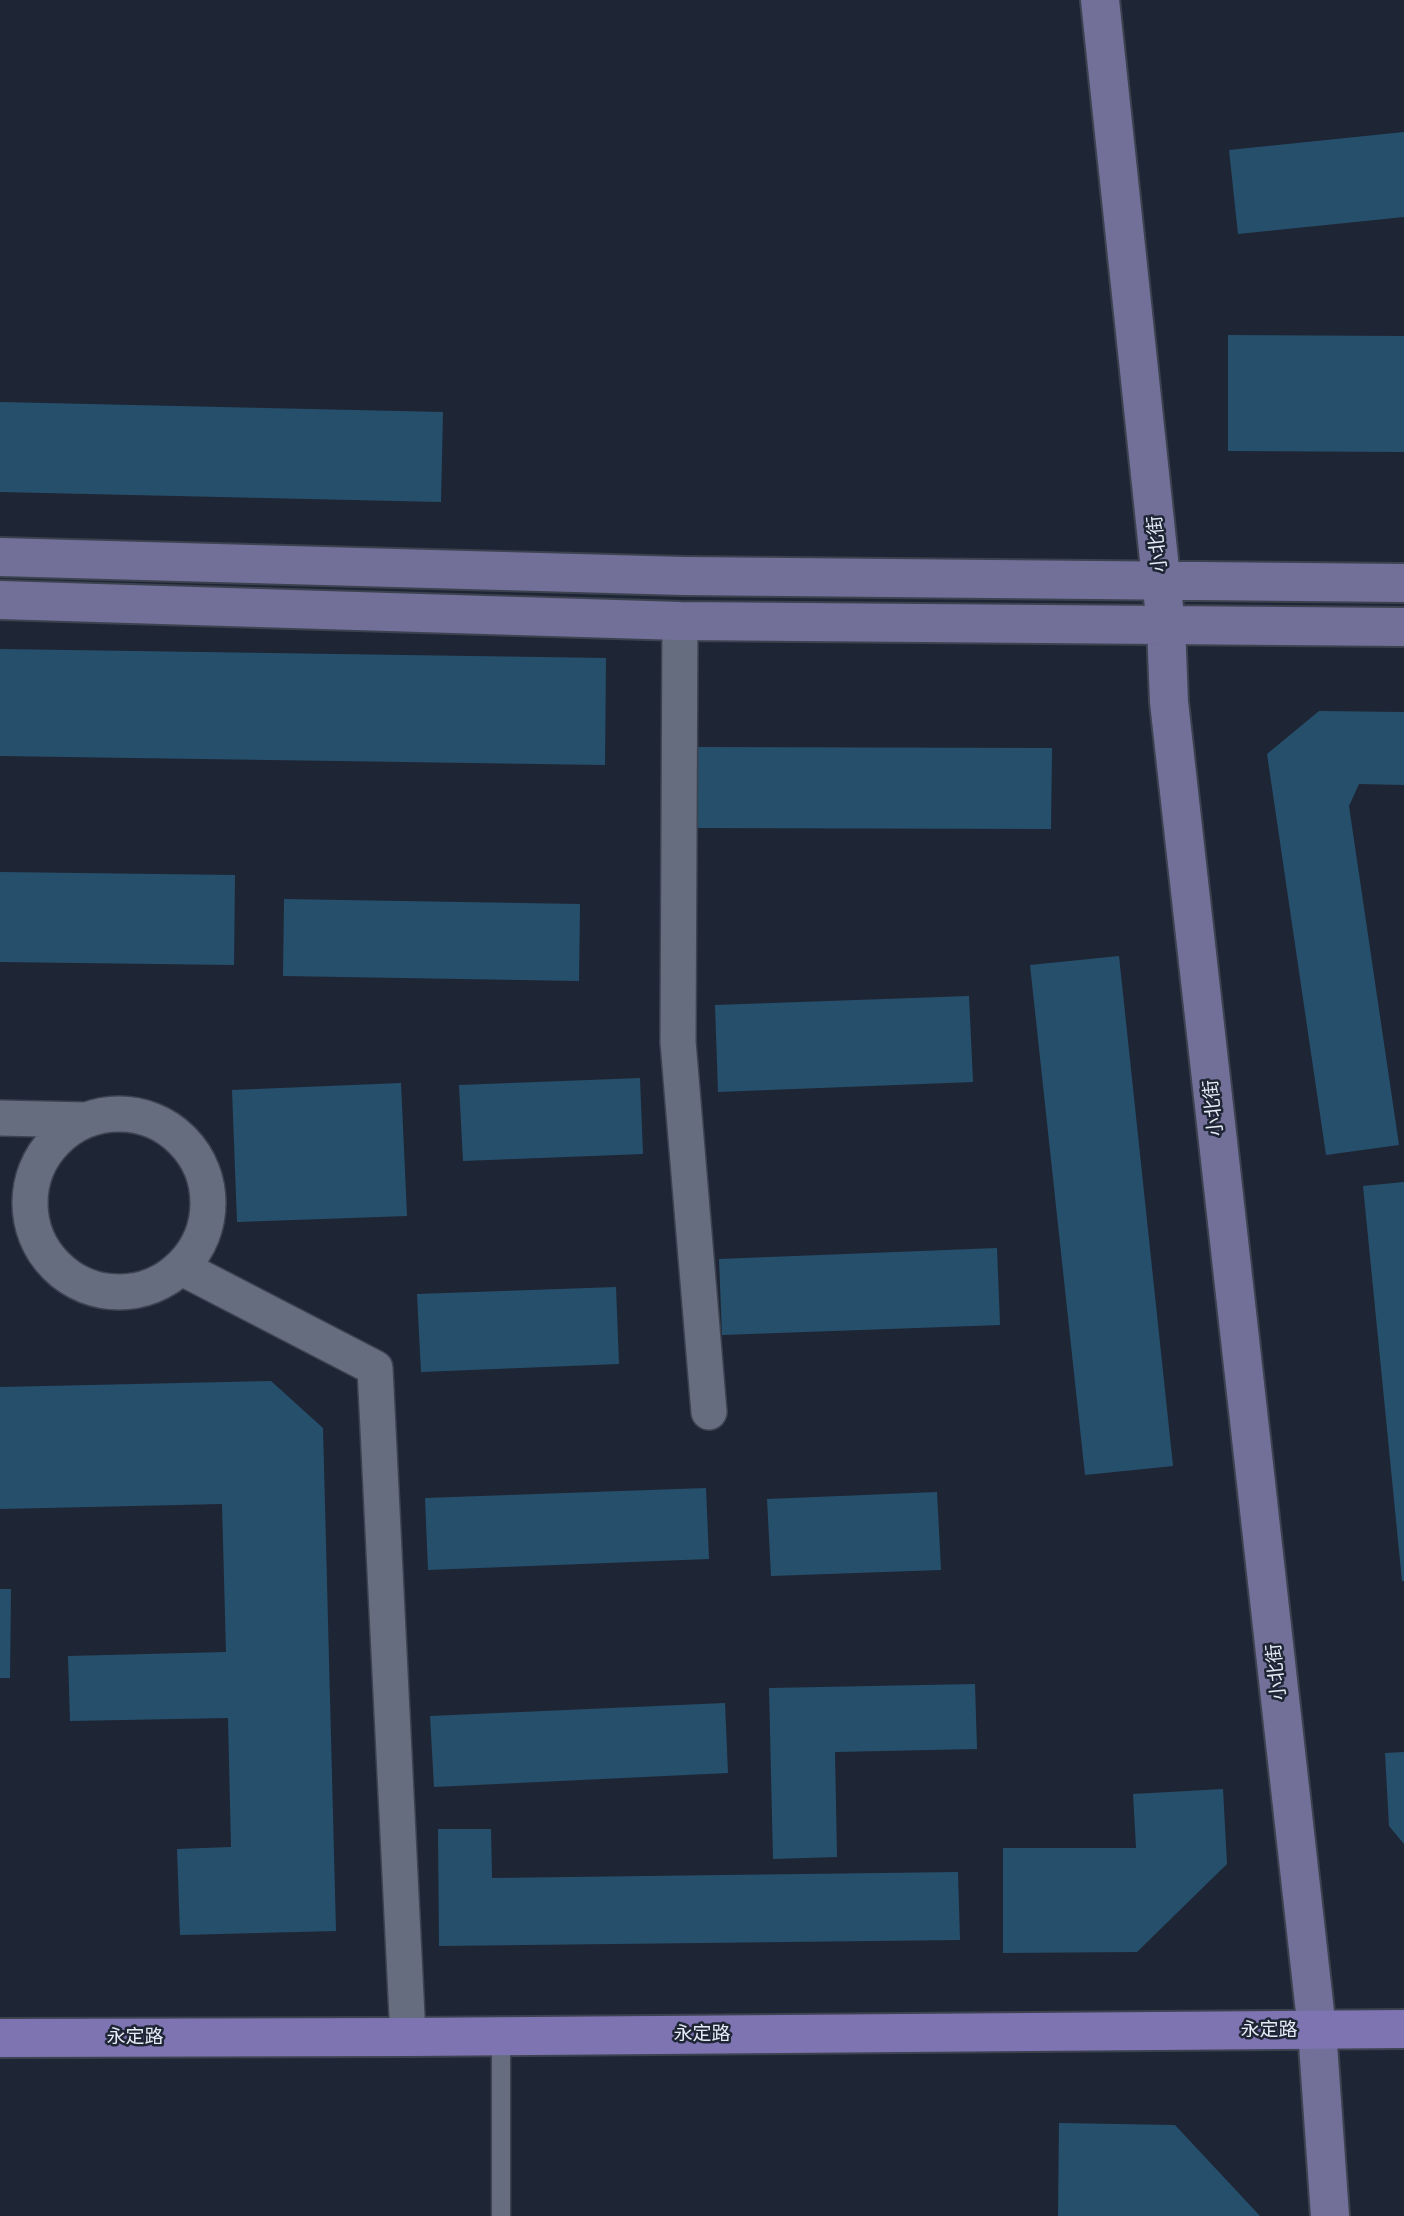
<!DOCTYPE html>
<html>
<head>
<meta charset="utf-8">
<style>
	body { margin:0 }
	canvas { display:block; background:#1e2534 }
</style>
</head>
<body>
<canvas width="1404" height="2216"></canvas>
<script>
const g = document.querySelector('canvas').getContext('2d');
g.lineJoin = 'round';
function paint(path, color) { g.fillStyle = color; g.fill(path, 'evenodd'); }
const poly = rows => new Path2D(rows.map(r => 'M' + r).join(''));
function trace(path, color, width, dash) { g.strokeStyle = color; g.lineWidth = width; g.lineCap = dash ? 'butt' : 'round'; g.setLineDash(dash || []); g.stroke(path); }
function drawText(font, color, halo, rows, align = 'center') {
  g.font = font + ' "Noto Sans","Noto Sans SC",sans-serif'; g.lineWidth = 5; g.setLineDash([]); g.textBaseline = 'middle'; g.strokeStyle = halo; g.fillStyle = color; for (const [text, x, y, turn = 0] of rows) {
    g.save(); g.translate(x, y); g.rotate((+turn || 0) * Math.PI / 180); g.textAlign = isNaN(turn) ? turn : align; if (halo) g.strokeText(text, 0, 0); g.fillText(text, 0, 0); g.restore();
  }
}
paint(poly([
	[1404,132,1404,217,1238,234,1229,150],
	[1228,335,1404,336,1404,452,1228,451],
	[0,402,443,412,441,502,0,492],
	[0,649,606,658,605,765,0,756],
	[1319,711,1404,712,1404,785,1359,784,1349,806,1399,1145,1326,1155,1267,754],
	[695,747,1052,748,1051,829,695,828],
	[0,872,235,875,234,965,0,962],
	[284,899,580,904,579,981,283,976],
	[1119,956,1173,1466,1085,1475,1030,965],
	[969,996,973,1082,718,1092,715,1005],
	[640,1078,643,1154,463,1161,459,1085],
	[401,1083,407,1216,237,1222,232,1090],
	[1404,1182,1404,1581,1402,1581,1363,1186],
	[997,1248,1000,1325,722,1335,719,1259],
	[616,1287,619,1364,421,1372,417,1294],
	[271,1381,323,1428,336,1931,180,1935,177,1849,231,1847,228,1718,70,1721,68,1656,226,1652,222,1504,0,1509,0,1387],
	[706,1488,709,1559,428,1570,425,1498],
	[937,1492,941,1570,771,1576,767,1499],
	[0,1589,11,1589,10,1678,0,1678],
	[975,1684,977,1749,835,1752,837,1857,773,1859,769,1688],
	[725,1703,728,1773,434,1787,430,1716],
	[1404,1752,1404,1844,1389,1826,1385,1753],
	[1223,1789,1227,1864,1137,1952,1003,1953,1003,1848,1136,1848,1133,1794],
	[438,1829,491,1829,492,1878,958,1872,960,1940,439,1946],
	[1059,2123,1175,2125,1260,2216,1058,2216]
]), '#264f6b');
const lane = poly([
	[501,2037,501,2216]
]);
const street = poly([
	[680,621,678,1042,709,1412],
	'30 1203a89 89 0 1 1 178 0a89 89 0 1 1-178 0Z',
	[0,1118,86,1120],
	[182,1268,375,1368,408,2037]
]);
const secondary = poly([
	[1100,0,1166,626,1169,702,1317,2030,1330,2216],
	[0,557,683,576,1404,583],
	[0,600,680,621,1404,627]
]);
const primary = poly([
	[0,2038,408,2037,1404,2029]
]);
trace(lane, '#3d4250', 21);
trace(street, '#3d4250', 38);
trace(secondary, '#3d4250', 42);
trace(primary, '#3d4250', 42);
trace(lane, '#656d7f', 18);
trace(street, '#656d7f', 35);
trace(secondary, '#727098', 38);
trace(primary, '#7f74b2', 38);
drawText('19px', '#e6ebf6', '#1e2534', [
	["小北街",1158,544,-96],
	["小北街",1214,1108,-96],
	["小北街",1277,1672,-96],
	["永定路",1269,2031],
	["永定路",702,2035],
	["永定路",135,2038]
]);
</script>
</body>
</html>
